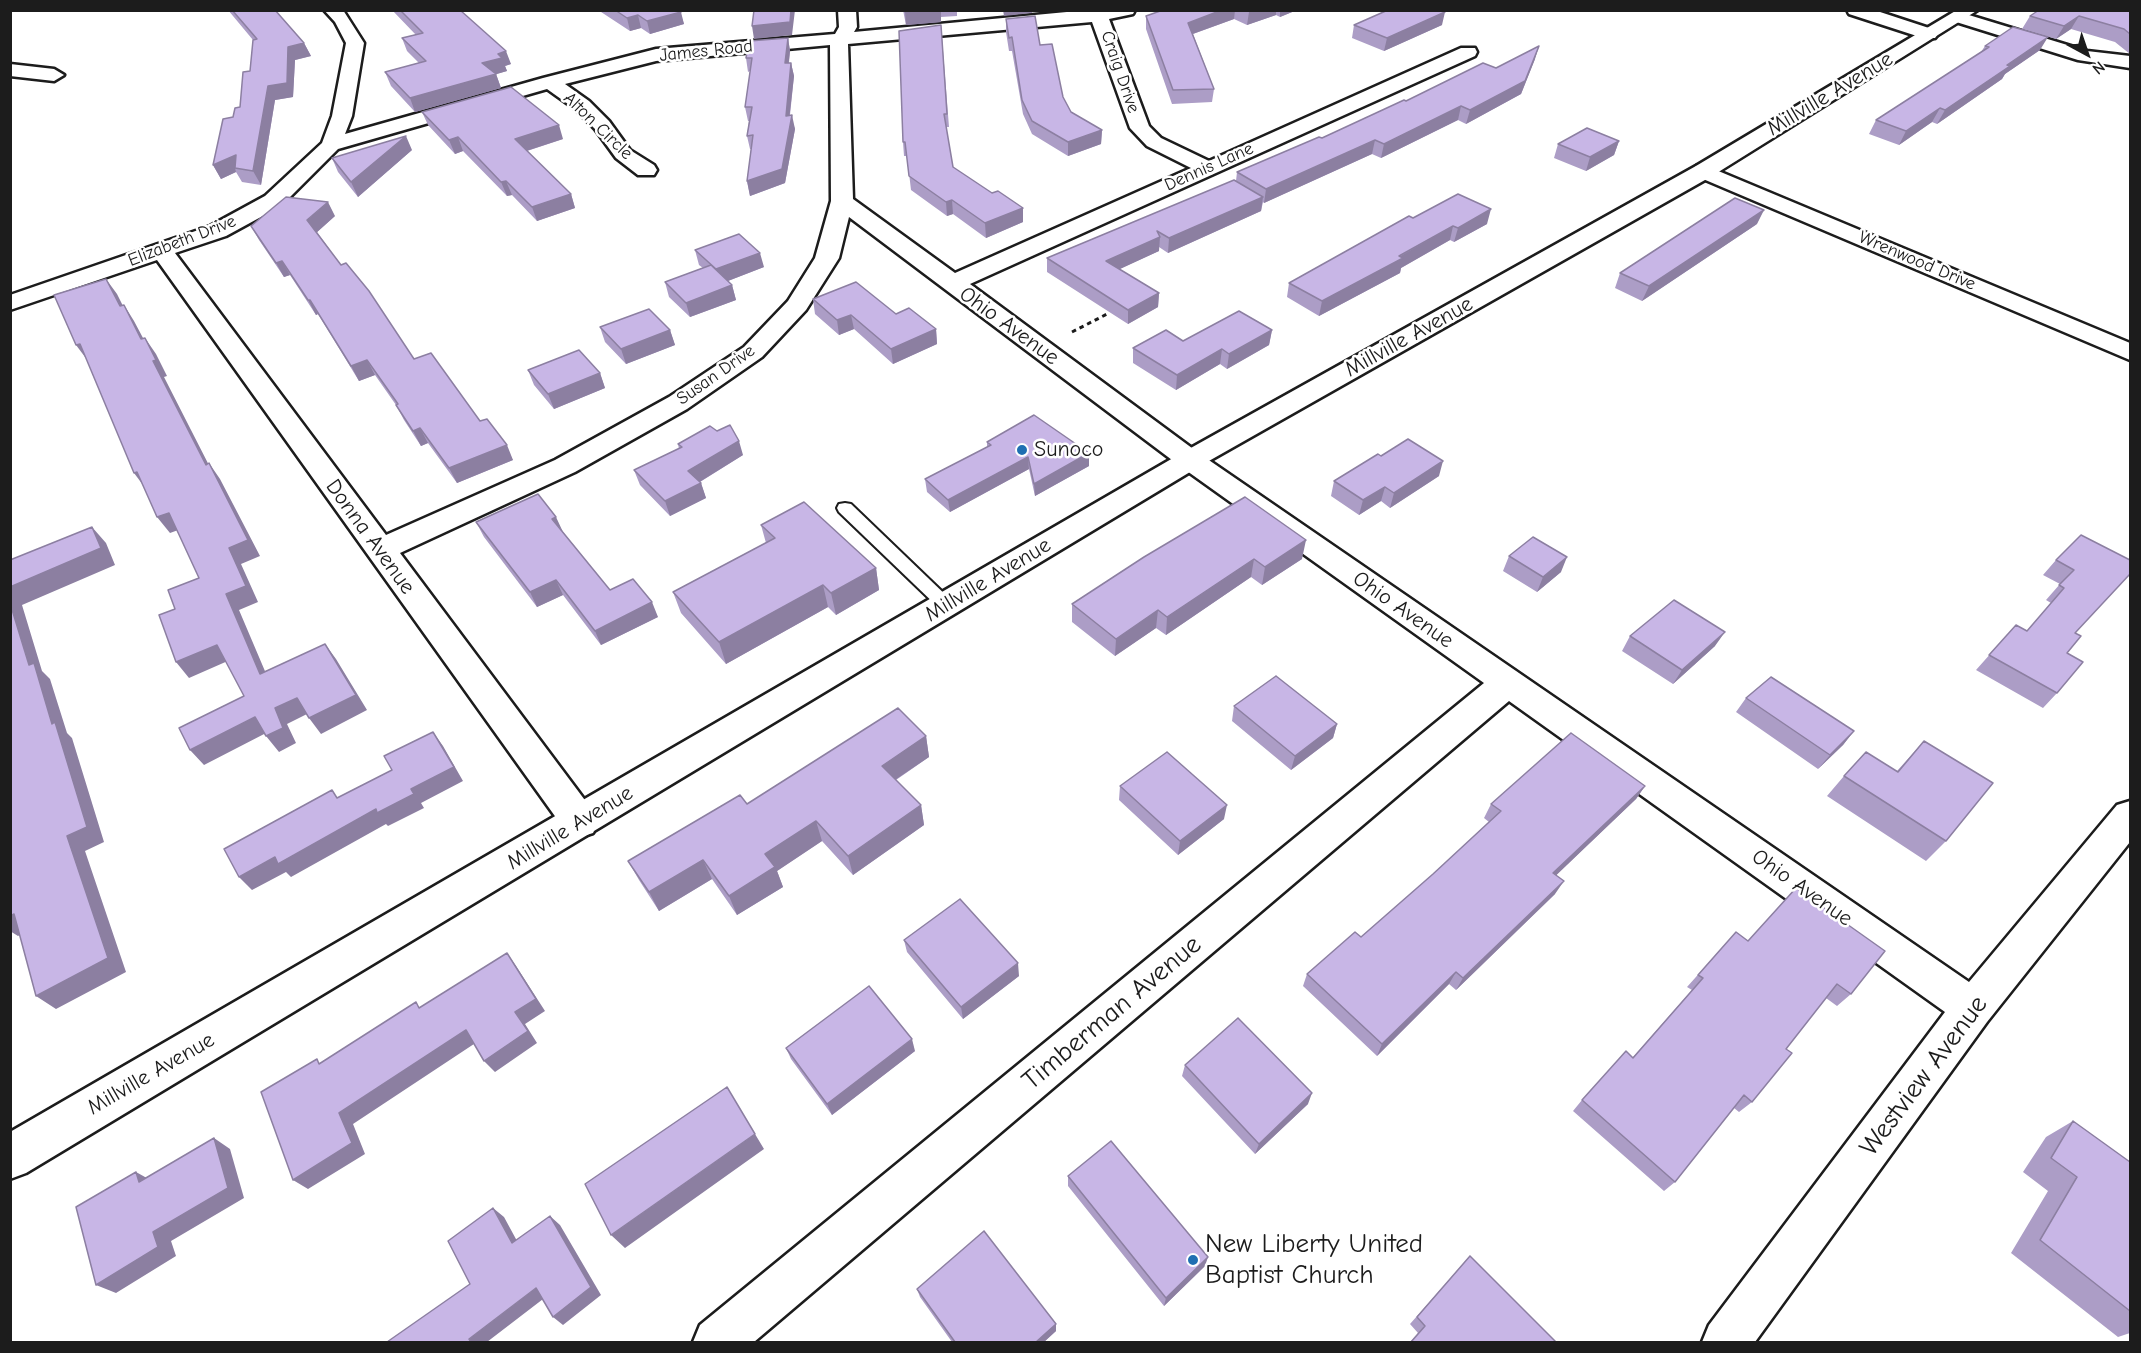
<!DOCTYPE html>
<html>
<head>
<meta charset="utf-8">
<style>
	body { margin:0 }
	#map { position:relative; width:2141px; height:1353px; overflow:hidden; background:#fff; font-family:"Comic Neue",sans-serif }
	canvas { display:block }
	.frame { position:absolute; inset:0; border:12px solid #1c1c1c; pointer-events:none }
	.north { position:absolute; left:2057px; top:24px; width:60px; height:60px; -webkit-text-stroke:4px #fff; paint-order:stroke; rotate:140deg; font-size:16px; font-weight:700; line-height:24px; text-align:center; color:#1c1c1c }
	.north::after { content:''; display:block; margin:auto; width:21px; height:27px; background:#1c1c1c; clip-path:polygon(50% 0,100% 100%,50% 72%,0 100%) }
</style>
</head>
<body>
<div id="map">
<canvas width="2141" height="1353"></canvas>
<div class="frame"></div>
<div class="north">N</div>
</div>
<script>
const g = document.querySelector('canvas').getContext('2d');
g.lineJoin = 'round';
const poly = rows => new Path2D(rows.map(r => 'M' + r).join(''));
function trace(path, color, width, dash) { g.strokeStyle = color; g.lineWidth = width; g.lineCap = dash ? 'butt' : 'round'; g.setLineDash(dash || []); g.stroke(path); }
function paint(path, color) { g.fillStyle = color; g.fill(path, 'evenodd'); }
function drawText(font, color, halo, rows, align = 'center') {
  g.font = font + ' "Comic Neue",sans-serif'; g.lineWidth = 5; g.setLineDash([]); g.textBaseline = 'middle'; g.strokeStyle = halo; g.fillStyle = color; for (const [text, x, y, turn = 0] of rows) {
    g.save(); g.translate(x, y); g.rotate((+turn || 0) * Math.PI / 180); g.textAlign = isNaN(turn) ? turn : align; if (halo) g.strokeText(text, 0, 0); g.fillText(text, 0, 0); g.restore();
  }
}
const service = poly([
	[845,503,851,504,952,601,955,605,952,609,940,609,839,512,837,508,839,504,845,503]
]);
const minor = poly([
	[324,10,343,10,364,43,352,116,345,134,543,78,656,49,835,34,839,27,838,10,856,10,857,27,854,32,1088,10,1135,10,1133,14,1109,19,1149,126,1161,138,1209,161,1461,48,1475,48,1477,52,1475,56,970,284,1200,454,1969,982,2117,805,2130,801,2130,842,1987,1022,1755,1342,1702,1342,1709,1325,1945,1012,1509,701,754,1342,693,1342,700,1325,1484,683,1180,466,849,217,839,258,806,310,762,357,687,409,575,472,400,553,593,811,598,822,593,833,580,837,567,833,157,260,10,310,10,295,210,226,265,196,322,143,332,116,346,43,335,22,324,10],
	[1092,22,1130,128,1147,146,1191,168,955,273,853,199,848,44,1092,22],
	[830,45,831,201,815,258,788,301,744,347,669,397,555,460,386,535,175,253,226,236,281,206,338,149,547,89,575,109,595,129,616,158,638,175,654,175,657,170,654,165,630,150,609,121,589,101,565,84,656,61,830,45],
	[1847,10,1874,10,1935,30,1938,34,1935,38,1923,38,1849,14,1847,10],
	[1959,12,2087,51,2130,56,2130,68,2078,60,1953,21,1950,17,1959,12],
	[10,64,54,69,64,75,54,81,10,76,10,64],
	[1704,165,2130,343,2130,360,1696,176,1693,171,1696,166,1704,165]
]);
const secondary = poly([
	[1957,10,1978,10,1712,176,1200,466,26,1173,10,1179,10,1132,1180,454,1696,166,1957,10]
]);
trace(service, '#1c1c1c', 4);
trace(minor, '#1c1c1c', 5);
trace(secondary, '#1c1c1c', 5);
trace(poly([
	[1072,332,1109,313]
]), '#1c1c1c', 3, [4.5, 4]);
paint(service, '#fff');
paint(minor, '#fff');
paint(secondary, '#fff');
paint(poly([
	[228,10,275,10,304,43,311,56,295,60,293,97,275,100,261,185,242,182,236,172,221,179,213,165,240,107,250,71,253,40],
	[392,10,460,10,511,64,505,66,507,71,496,74,501,88,415,112,391,86,385,72,419,63,407,51,402,38,416,35],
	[598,10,679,10,684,24,650,34,641,28,630,31],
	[903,10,957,10,957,16,941,17,941,22,906,25],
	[1157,10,1297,10,1280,17,1276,15,1247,25,1234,19,1193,34,1214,89,1212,102,1172,104,1146,29,1146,16,1159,12],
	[2130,10,2130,54,2115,42,2071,29,2056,39,2022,29,2030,16],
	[1006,19,1040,45,1063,97,1071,112,1102,130,1101,144,1068,156,1032,134,1023,114,1012,51,1009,51,1006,32],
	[941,25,949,127,946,127,953,167,1023,222,986,238,953,214,947,216,911,190,907,156,904,156,903,142],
	[1354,25,1442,25,1384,51,1352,38],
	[788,38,790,51,789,63,791,63,794,76,790,115,795,129,785,183,750,196,747,181,751,149,750,149,747,136,749,121,748,121,745,107,750,71,748,72,746,58],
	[1985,46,2040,50,2005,74,2002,79,1937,124,1932,122,1899,145,1869,134,1876,120,1981,52],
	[1535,59,1521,94,1466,124,1458,120,1381,158,1372,154,1264,203,1263,202,1261,211,1168,253,1159,247,1159,251,1119,269,1159,293,1158,307,1128,324,1047,272,1047,258,1236,181,1237,172,1322,138,1406,101,1496,68],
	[422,112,563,139,527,151,571,194,575,208,537,221,512,195,507,196,463,151,455,154,428,125],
	[1619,141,1614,155,1586,171,1554,158,1558,144],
	[412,150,358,197,338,172,332,158],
	[335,216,317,232,341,265,414,359,480,421,513,460,457,483,428,443,421,446,404,420,396,405,375,375,359,381,318,314,316,315,290,275,284,277,259,240,251,226],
	[1413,218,1487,224,1454,242,1450,240,1401,268,1400,273,1319,316,1287,297,1289,283],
	[1757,224,1642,301,1615,288,1620,273],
	[695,250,764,267,728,281,732,285,736,300,690,317,669,297,665,282,703,268,699,265],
	[813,299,896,314,936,329,937,344,893,364,854,329,839,335,815,314],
	[600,327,670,330,675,345,626,364,605,342],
	[1272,330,1269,345,1227,369,1220,364,1176,390,1133,363,1133,348],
	[528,370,600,373,605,388,554,409,534,385],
	[987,442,1089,453,1089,466,1035,496,1029,469,950,512,927,492,925,479,987,447],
	[678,444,743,455,700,482,701,483,706,498,670,516,640,485,634,470,679,449],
	[1381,456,1439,476,1390,508,1381,501,1359,515,1331,496,1334,481],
	[476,522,563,532,610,590,658,617,601,645,563,595,537,607,484,537],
	[761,525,876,568,879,590,836,615,828,607,726,664,681,613,673,592,766,543],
	[2081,535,2075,633,2067,653,2057,693,2043,708,1976,670,2016,625,2027,631,2051,603,2046,600,2060,584,2043,575,2056,560],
	[1509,556,1561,572,1537,592,1503,571],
	[1144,557,1302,559,1262,585,1251,577,1166,635,1156,628,1115,656,1072,622,1072,604],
	[1630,636,1715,646,1673,684,1622,651],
	[1746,698,1854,731,1843,745,1818,769,1736,712],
	[1234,706,1337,724,1333,738,1291,770,1232,721],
	[926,736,929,757,896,780,921,805,924,825,853,875,822,841,777,871,783,887,737,915,712,879,659,911,639,880,628,861,747,804],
	[1924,741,1946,841,1926,861,1827,796,1844,776,1897,771],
	[1120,786,1224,819,1178,855,1119,800],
	[1645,786,1636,799,1556,875,1555,894,1456,990,1449,984,1377,1056,1303,986,1307,974,1361,937,1433,874,1489,822,1484,818,1491,804],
	[1796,888,1851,994,1837,1006,1826,998,1786,1049,1752,1102,1739,1112,1734,1108,1675,1182,1664,1191,1573,1111,1582,1100,1633,1057,1692,990,1687,987,1736,932,1748,941],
	[904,940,1019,976,963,1019,907,952],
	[786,1048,915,1051,832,1115,791,1059],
	[1185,1065,1308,1104,1255,1154,1182,1076],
	[2073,1121,2130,1162,2130,1333,2118,1337,2011,1253,2048,1191,2023,1172,2046,1137],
	[1068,1176,1205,1266,1164,1306,1068,1186],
	[1470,1256,1556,1342,1410,1342,1418,1333,1410,1324],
	[917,1289,1056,1324,1056,1331,1044,1342,952,1342,920,1297]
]), '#ac9dc6');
paint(poly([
	[791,10,795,10,792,35,754,39,752,26],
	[921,10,941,10,941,22,906,25,905,12],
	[1003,10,1032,10,1032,13,1004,16],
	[1222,10,1235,10,1234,19,1187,36,1188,23],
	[1254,10,1276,10,1276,15,1247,25,1249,12],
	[1280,10,1297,10,1280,17],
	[681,12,684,24,650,34,647,21],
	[1445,12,1442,25,1384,51,1387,38],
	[638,15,641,28,630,31,627,18],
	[2079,16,2071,29,2056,39,2064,26],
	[2048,37,2040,50,2005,74,2002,79,1937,124,1945,110,2007,65],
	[788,38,790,51,787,77,785,63],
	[304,43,311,56,295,60,293,97,275,100,261,185,253,171,268,86,288,47],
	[1539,46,1535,59,1521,94,1466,124,1470,110],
	[506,51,511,64,505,66,507,71,487,77,482,63,498,54],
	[791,63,794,76,788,129,786,116],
	[496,74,501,88,415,112,410,98],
	[1461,106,1458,120,1381,158,1384,144],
	[1940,108,1932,122,1899,145,1906,131],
	[792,115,795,129,785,183,750,196,747,181],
	[559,125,563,139,520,153,515,139],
	[1102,130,1101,144,1068,156,1068,142],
	[406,136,412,150,358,197,351,182],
	[458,137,463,151,455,154,449,140],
	[1375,140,1372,154,1264,203,1266,189],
	[1619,141,1614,155,1586,171,1590,157],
	[236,155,235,168,236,172,221,179,213,165],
	[506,181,512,195,507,196,501,182],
	[571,194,575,208,537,221,532,207],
	[1263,197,1261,211,1168,253,1169,238],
	[952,200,953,214,947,216,946,202],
	[328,202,335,216,315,234,307,220],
	[1023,208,1023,222,986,238,985,223],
	[1491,209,1487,224,1454,242,1458,228],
	[1764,210,1757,224,1642,301,1649,286],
	[1453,226,1450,240,1401,268,1400,273,1319,316,1322,301],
	[1160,237,1159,251,1105,276,1106,261],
	[760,253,764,267,720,284,716,269],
	[282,261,290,275,284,277,276,263],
	[106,279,117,294,131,322,120,306],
	[732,285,736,300,690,317,686,303],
	[1159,293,1158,307,1128,324,1128,310],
	[308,300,310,300,318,314,316,315],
	[124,305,134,321,152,355,141,339],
	[851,315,854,329,839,335,837,320],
	[936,329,937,344,893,364,891,349],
	[670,330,675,345,626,364,621,349],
	[1272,330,1269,345,1227,369,1229,354],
	[145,338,156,354,167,376,164,377,217,481,206,465,153,361],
	[80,344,88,361,76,345],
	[1222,349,1220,364,1176,390,1177,375],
	[367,360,375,375,359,381,351,366],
	[600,373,605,388,554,409,548,394],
	[420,428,428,443,421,446,413,431],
	[739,441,743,455,693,486,688,471],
	[507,445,513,460,457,483,449,468],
	[1089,453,1089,466,1035,496,1034,484],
	[1028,457,1029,469,950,512,948,500],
	[1443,461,1439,476,1390,508,1394,493],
	[209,463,220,479,260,556,241,564,258,602,239,610,273,690,260,674,226,594],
	[137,472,146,489,134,473],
	[701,483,706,498,670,516,665,501],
	[1385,487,1381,501,1359,515,1363,500],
	[169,513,181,529,170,533,157,517],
	[556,517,563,532,552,519],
	[92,527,106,543,115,565,22,605,42,671,50,679,67,733,72,738,104,842,85,851,126,972,56,1009,36,996,67,836,52,724,29,665,10,603,10,587],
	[1306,540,1302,559,1262,585,1265,567],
	[1567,557,1561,572,1537,592,1543,577],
	[1254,559,1251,577,1166,635,1167,617],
	[876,568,879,590,836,615,831,593],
	[556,580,563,595,537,607,530,592],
	[823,585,828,607,726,664,719,642],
	[652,602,658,617,601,645,595,631],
	[1158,610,1156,628,1115,656,1116,639],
	[1725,632,1715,646,1673,684,1682,670],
	[325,644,336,659,367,710,321,734,309,718],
	[217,645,230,660,189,678,176,662],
	[297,698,309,713,287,724,296,743,279,752,266,736,275,708],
	[255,717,268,732,204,765,190,750],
	[1337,724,1333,738,1291,770,1295,756],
	[1854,731,1843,745,1818,769,1830,755],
	[433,732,443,746,463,781,421,803,424,808,388,826,386,824,291,877,286,872,252,890,239,877,275,857,411,789],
	[926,736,929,757,886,786,882,766],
	[1645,786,1636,799,1545,886,1553,873],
	[921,805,924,825,853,875,848,856],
	[1227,805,1224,819,1178,855,1180,841],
	[816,821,822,841,777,871,783,887,737,915,729,896,765,854],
	[703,860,712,879,659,911,649,892],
	[1564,881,1555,894,1456,990,1463,978],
	[14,914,33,928,18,936,10,931,10,916],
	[507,953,516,966,545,1011,525,1024,537,1043,495,1072,484,1061,515,1012],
	[1018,963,1019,976,963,1019,961,1007],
	[1456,972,1449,984,1377,1056,1382,1044],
	[466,1030,477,1042,353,1124,365,1154,308,1189,293,1180,339,1113],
	[912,1039,915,1051,832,1115,827,1104],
	[1312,1093,1308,1104,1255,1154,1259,1144],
	[755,1134,764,1149,625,1248,611,1235],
	[214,1138,230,1149,244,1198,171,1241,176,1256,116,1293,96,1285,153,1232],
	[136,1172,154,1182,139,1182],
	[493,1208,504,1217,523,1252,512,1243],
	[550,1216,560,1225,601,1295,563,1325,553,1317],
	[1208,1257,1205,1266,1164,1306,1166,1298],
	[536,1288,547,1296,487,1342,471,1342,469,1339],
	[1056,1324,1056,1331,1044,1342,1036,1342]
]), '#8c7fa1');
const building = poly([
	[232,10,275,10,304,43,288,47,287,83,268,86,253,171,235,168,236,155,213,165,223,119,233,117,235,108,240,107,243,72,250,71,253,40,257,39,232,10],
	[400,10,460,10,506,51,498,54,502,58,482,63,496,74,410,98,385,72,426,61,402,38,423,33,400,10],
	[615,10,679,10,681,12,647,21,638,15,627,18,615,10],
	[754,10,791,10,790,22,752,26,754,10],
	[904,10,921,10,905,12,904,10],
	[1163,10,1222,10,1188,23,1214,89,1173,90,1146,16,1163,10],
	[1388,10,1441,10,1445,12,1387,38,1354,25,1388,10],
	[2039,10,2130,10,2130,34,2124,29,2079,16,2064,26,2030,16,2039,10],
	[1035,16,1040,45,1052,44,1063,97,1071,112,1102,130,1068,142,1032,121,1022,100,1012,37,1009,38,1006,19,1035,16],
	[941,25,947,114,944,114,953,167,992,193,998,191,1023,208,985,223,952,200,946,202,909,176,905,142,903,142,899,31,941,25],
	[2013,27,2048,37,2007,65,2010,66,1945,110,1940,108,1906,131,1876,120,1989,47,1985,46,2013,27],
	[788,38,785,63,791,63,786,116,792,115,782,169,747,181,753,135,747,136,752,107,745,107,752,58,746,58,749,41,788,38],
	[1539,46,1525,81,1470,110,1461,106,1384,144,1375,140,1266,189,1237,172,1319,137,1322,138,1404,100,1406,101,1483,63,1496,68,1539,46],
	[511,87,559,125,515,139,571,194,532,207,506,181,501,182,458,137,449,140,422,112,511,87],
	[1587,128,1619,141,1590,157,1558,144,1587,128],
	[406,136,351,182,332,158,406,136],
	[1234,180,1263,197,1169,238,1157,231,1160,237,1106,261,1159,293,1128,310,1047,258,1234,180],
	[1458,194,1491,209,1458,228,1453,226,1399,256,1403,258,1322,301,1289,283,1409,216,1413,218,1458,194],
	[286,197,328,202,307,220,341,265,346,263,369,291,414,359,431,353,480,421,487,419,507,445,449,468,420,428,413,431,396,405,398,404,367,360,351,366,310,300,308,300,282,261,276,263,251,226,286,197],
	[1735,198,1764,210,1649,286,1620,273,1735,198],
	[739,234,760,253,716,269,695,250,739,234],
	[711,265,732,285,686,303,665,282,711,265],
	[106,279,120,306,124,305,141,339,145,338,156,360,153,361,206,465,209,463,248,540,229,548,246,586,226,594,260,674,325,644,356,695,309,718,297,698,275,708,283,728,266,736,255,717,190,750,179,728,244,696,217,645,176,662,159,615,175,609,168,590,199,578,169,513,157,517,137,472,134,473,80,344,76,345,54,295,106,279],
	[856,282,896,314,909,308,936,329,891,349,851,315,837,320,813,299,856,282],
	[649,309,670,330,621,349,600,327,649,309],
	[1239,311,1272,330,1229,354,1222,349,1177,375,1133,348,1166,330,1183,341,1239,311],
	[579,350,600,373,548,394,528,370,579,350],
	[1034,415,1089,453,1034,484,1028,457,948,500,925,479,991,445,987,442,1034,415],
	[730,425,739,441,688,471,701,483,665,501,634,470,682,447,678,444,710,426,717,431,730,425],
	[1408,439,1443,461,1394,493,1385,487,1363,500,1334,481,1378,454,1381,456,1408,439],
	[538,494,556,517,552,519,610,590,633,579,652,602,595,631,556,580,530,592,476,522,538,494],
	[1245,497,1306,540,1265,567,1254,559,1167,617,1158,610,1116,639,1072,604,1144,557,1245,497],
	[804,502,876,568,831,593,823,585,719,642,673,592,775,538,761,525,804,502],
	[92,527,101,548,10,587,10,560,92,527],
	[2081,535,2130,560,2130,574,2075,633,2081,636,2067,653,2083,662,2057,693,1989,655,2016,625,2027,631,2064,588,2059,585,2074,570,2056,560,2081,535],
	[1533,537,1567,557,1543,577,1509,556,1533,537],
	[1674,600,1725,632,1682,670,1630,636,1674,600],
	[10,603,29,665,34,663,52,724,55,722,87,827,67,836,108,958,36,996,14,914,10,916,10,603],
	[1276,676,1337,724,1295,756,1234,706,1276,676],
	[1771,677,1854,731,1830,755,1746,698,1771,677],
	[898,708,926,736,882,766,921,805,848,856,816,821,765,854,775,867,729,896,703,860,649,892,628,861,740,795,747,804,898,708],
	[433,732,454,767,411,789,414,794,377,813,376,809,278,864,275,857,239,877,224,849,332,790,337,798,392,770,384,756,433,732],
	[1571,733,1645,786,1553,873,1564,881,1463,978,1456,972,1382,1044,1307,974,1355,932,1361,937,1433,874,1501,811,1491,804,1571,733],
	[1924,741,1993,783,1946,841,1844,776,1866,752,1898,772,1924,741],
	[1167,752,1227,805,1180,841,1120,786,1167,752],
	[1796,888,1885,951,1851,994,1837,984,1786,1049,1792,1053,1752,1102,1744,1095,1675,1182,1582,1100,1626,1051,1633,1058,1703,978,1698,975,1736,932,1748,941,1796,888],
	[960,899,1018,963,961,1007,904,940,960,899],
	[507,953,536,999,515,1012,528,1031,484,1061,466,1030,339,1113,352,1143,293,1180,261,1092,317,1059,319,1064,416,1002,419,1008,507,953],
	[869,986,912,1039,827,1104,786,1048,869,986],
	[1238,1018,1312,1093,1259,1144,1185,1065,1238,1018],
	[727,1087,755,1134,611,1235,585,1184,727,1087],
	[2073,1121,2130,1162,2130,1311,2040,1240,2077,1177,2051,1158,2073,1121],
	[214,1138,228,1188,153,1232,158,1247,96,1285,76,1207,136,1172,139,1182,214,1138],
	[1111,1141,1208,1257,1166,1298,1068,1176,1111,1141],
	[493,1208,512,1243,550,1216,591,1287,553,1317,536,1288,469,1339,471,1342,387,1342,470,1284,448,1241,493,1208],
	[984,1231,1056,1324,1036,1342,955,1342,917,1289,984,1231],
	[1470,1256,1556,1342,1411,1342,1425,1326,1417,1317,1470,1256]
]);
paint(building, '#c8b6e6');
trace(building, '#8c7fa1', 1.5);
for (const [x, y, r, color] of [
	[1022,450,6,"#1f6fb2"],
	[1193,1260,6,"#1f6fb2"]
]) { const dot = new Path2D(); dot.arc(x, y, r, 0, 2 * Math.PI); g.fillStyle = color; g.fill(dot); trace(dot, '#fff', 2); }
drawText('18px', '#1c1c1c', '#fff', [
	["James Road",706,51,-6],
	["Craig Drive",1120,72,71],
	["Alton Circle",598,126,44],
	["Dennis Lane",1209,167,-24],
	["Elizabeth Drive",182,241,-21],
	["Wrenwood Drive",1917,261,23],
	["Susan Drive",716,375,-35]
]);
drawText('22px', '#1c1c1c', '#fff', [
	["Millville Avenue",1830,94,-31],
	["Ohio Avenue",1009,326,36],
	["Millville Avenue",1409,337,-29],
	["Donna Avenue",370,537,54],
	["Millville Avenue",988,580,-31],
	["Ohio Avenue",1403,610,35],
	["Millville Avenue",570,828,-31],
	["Ohio Avenue",1802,888,35],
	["Millville Avenue",151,1074,-30]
]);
drawText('22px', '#1c1c1c', '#fff', [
	["Sunoco",1034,450]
], 'left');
drawText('27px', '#1c1c1c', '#fff', [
	["Timberman Avenue",1112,1013,-40],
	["Westview Avenue",1924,1076,-53]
]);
drawText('27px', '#1c1c1c', '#fff', [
	["New Liberty United",1205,1244],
	["Baptist Church",1205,1275]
], 'left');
</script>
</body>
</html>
